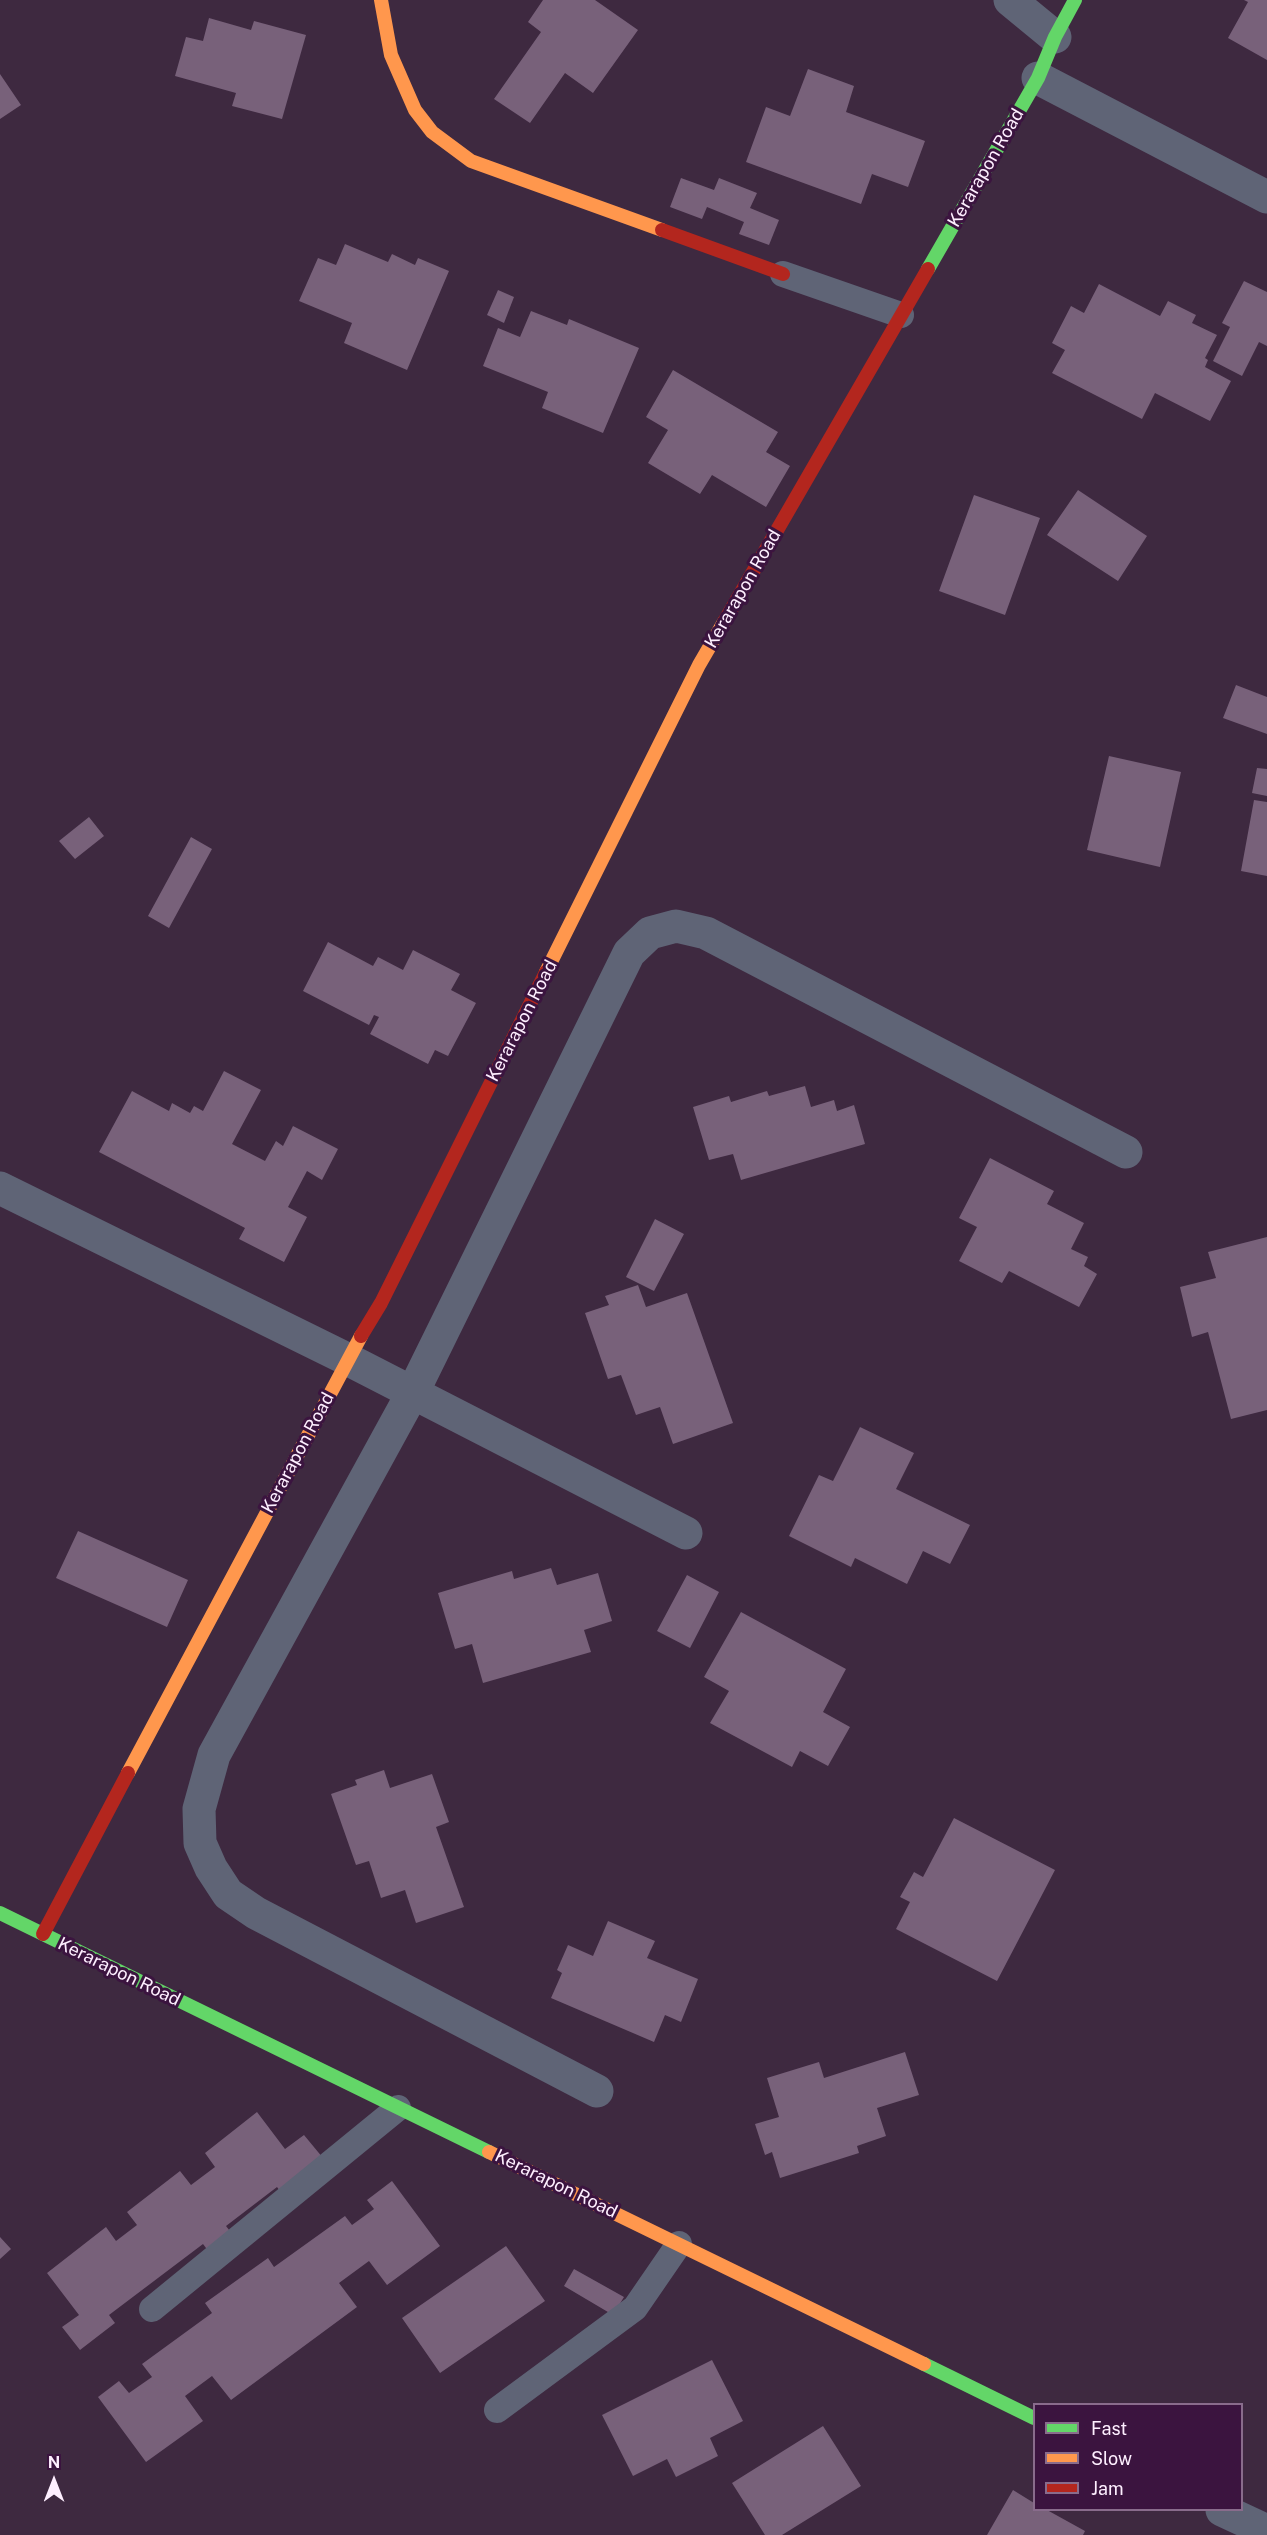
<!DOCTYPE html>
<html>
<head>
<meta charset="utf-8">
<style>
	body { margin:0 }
	#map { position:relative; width:1267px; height:2535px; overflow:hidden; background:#3e2940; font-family:"Public Sans",sans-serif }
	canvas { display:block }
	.legend { position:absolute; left:1033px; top:2403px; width:210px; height:108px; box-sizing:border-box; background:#3b143f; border:2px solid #896c8c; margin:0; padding:8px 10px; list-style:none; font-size:18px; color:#feefff }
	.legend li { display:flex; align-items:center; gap:12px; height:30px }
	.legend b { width:30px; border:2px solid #896c8c }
	.north { position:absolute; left:24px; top:2451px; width:60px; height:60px; -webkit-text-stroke:4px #3b143f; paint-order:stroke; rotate:0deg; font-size:16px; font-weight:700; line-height:24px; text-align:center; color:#feefff }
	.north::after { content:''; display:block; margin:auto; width:21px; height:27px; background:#feefff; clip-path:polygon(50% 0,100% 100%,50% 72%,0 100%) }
</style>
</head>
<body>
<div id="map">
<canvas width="1267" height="2535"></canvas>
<ul class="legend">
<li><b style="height:8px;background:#63d668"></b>Fast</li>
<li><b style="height:8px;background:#ff974d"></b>Slow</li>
<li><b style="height:8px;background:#b3261e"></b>Jam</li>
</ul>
<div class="north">N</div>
</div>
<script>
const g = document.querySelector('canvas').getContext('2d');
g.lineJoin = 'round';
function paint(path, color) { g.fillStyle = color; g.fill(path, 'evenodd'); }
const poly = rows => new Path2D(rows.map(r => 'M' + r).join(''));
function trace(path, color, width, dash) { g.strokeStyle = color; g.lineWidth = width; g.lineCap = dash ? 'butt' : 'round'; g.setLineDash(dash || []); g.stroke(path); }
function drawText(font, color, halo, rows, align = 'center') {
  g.font = font + ' "Public Sans",sans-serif'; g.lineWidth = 6; g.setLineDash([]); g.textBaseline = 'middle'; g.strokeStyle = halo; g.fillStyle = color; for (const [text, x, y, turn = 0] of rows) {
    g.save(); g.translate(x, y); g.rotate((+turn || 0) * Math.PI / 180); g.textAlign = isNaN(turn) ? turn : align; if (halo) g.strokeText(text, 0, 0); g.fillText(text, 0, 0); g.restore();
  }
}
paint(poly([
	[543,0,595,0,638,30,593,93,565,73,530,123,494,99,541,32,528,22],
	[1244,0,1267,0,1267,60,1228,38,1248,2],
	[209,18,251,30,254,21,306,35,282,119,232,106,236,93,175,76,186,37,203,41],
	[808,69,854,86,846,112,925,141,908,187,872,174,861,204,746,162,766,107,790,116],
	[0,74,21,105,0,119],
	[681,178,714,190,719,178,757,193,750,208,779,220,769,245,739,234,744,222,707,207,702,219,670,207],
	[345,244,388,262,392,254,415,265,418,258,449,271,407,370,344,343,352,323,299,301,318,258,336,265],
	[1244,281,1267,292,1267,346,1259,342,1242,376,1213,361,1230,327,1222,323],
	[1099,284,1160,316,1168,301,1196,315,1192,323,1217,335,1205,358,1208,360,1205,367,1231,381,1210,421,1155,393,1142,419,1052,373,1065,350,1052,343,1071,306,1084,313],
	[498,290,514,297,504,323,487,315],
	[531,311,567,325,569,319,639,348,603,433,542,408,548,392,483,366,498,328,520,337],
	[673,370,778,432,766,452,790,466,766,507,712,475,700,494,648,463,668,430,646,417],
	[1078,490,1147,536,1118,581,1047,535],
	[974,495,1040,518,1005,615,939,591],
	[1236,685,1267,697,1267,734,1223,718],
	[1109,756,1181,772,1160,867,1087,850],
	[1257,768,1267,769,1267,796,1252,793],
	[1254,800,1267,802,1267,876,1241,871],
	[89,817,104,836,75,859,59,841],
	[191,837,212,849,169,928,148,916],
	[328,942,373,966,378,957,403,970,413,950,460,974,451,990,476,1003,448,1056,435,1050,428,1064,370,1034,379,1017,374,1015,369,1025,303,991],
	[224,1071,261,1090,232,1144,265,1161,276,1141,283,1146,293,1126,338,1149,322,1180,307,1171,288,1207,307,1217,284,1262,239,1239,245,1228,99,1152,132,1091,169,1111,172,1103,190,1113,194,1106,203,1111],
	[805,1086,811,1107,834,1100,837,1111,854,1105,865,1144,741,1180,733,1154,709,1160,693,1107,729,1096,731,1102,767,1091,769,1096],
	[990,1158,1054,1191,1047,1204,1084,1223,1071,1249,1088,1257,1084,1266,1097,1274,1079,1307,1009,1271,1002,1283,959,1261,977,1227,959,1218],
	[655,1219,684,1234,654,1291,626,1277],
	[1267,1237,1267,1410,1231,1419,1208,1332,1192,1337,1180,1287,1216,1278,1208,1252],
	[638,1285,646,1307,687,1293,733,1423,673,1444,660,1407,636,1415,621,1375,608,1379,585,1313,609,1305,605,1296],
	[860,1427,914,1453,896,1489,970,1525,950,1564,923,1551,907,1584,855,1558,851,1567,789,1536,819,1475,833,1481],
	[78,1531,188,1580,167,1627,56,1578],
	[551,1568,557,1585,598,1573,612,1621,584,1630,591,1652,483,1683,472,1644,455,1649,438,1593,512,1571,514,1579],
	[687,1575,719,1592,690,1648,657,1631],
	[741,1612,846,1669,823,1712,850,1727,828,1766,800,1751,792,1767,710,1723,729,1691,704,1677],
	[384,1770,390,1788,432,1774,449,1822,436,1827,464,1907,416,1923,405,1890,381,1898,369,1861,356,1865,331,1794,357,1785,355,1780],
	[954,1818,1055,1870,997,1981,896,1929,910,1902,900,1897,914,1872,923,1877],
	[608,1921,655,1941,647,1958,698,1979,681,2022,665,2015,654,2042,551,1998,562,1973,557,1970,568,1945,593,1956],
	[905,2052,919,2095,877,2108,886,2136,857,2146,859,2153,780,2178,772,2152,765,2155,755,2124,779,2117,767,2078,819,2062,824,2078],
	[257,2112,285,2149,304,2135,323,2158,280,2191,277,2187,226,2226,233,2235,209,2252,203,2244,109,2315,115,2323,80,2350,62,2327,79,2315,47,2273,106,2227,116,2241,137,2225,127,2212,180,2171,191,2185,215,2167,205,2153],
	[392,2181,440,2246,387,2285,369,2261,339,2283,357,2307,231,2400,212,2376,185,2396,203,2421,146,2462,98,2397,119,2381,129,2393,152,2377,142,2364,212,2313,205,2303,268,2258,274,2267,345,2216,352,2225,374,2209,367,2200],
	[0,2237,11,2249,0,2259],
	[506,2246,545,2301,440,2373,402,2318],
	[574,2269,624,2297,613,2315,564,2286],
	[712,2360,743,2421,710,2438,718,2456,676,2477,667,2459,633,2476,602,2415],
	[823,2426,861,2486,782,2535,765,2535,732,2483],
	[1013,2490,1034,2503,1034,2510,1047,2510,1085,2531,1083,2535,987,2535]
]), '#78617a');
trace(poly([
	[783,274,901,315],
	[152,2309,398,2108],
	[497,2410,635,2308,679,2244]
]), '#5f6476', 26);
trace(poly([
	[1010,0,1055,37],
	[1038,78,1267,197],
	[0,1188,347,1359,686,1533],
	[597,2091,256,1913,228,1894,211,1868,200,1843,199,1809,214,1755,413,1392,629,953,650,933,676,926,706,933,1126,1152],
	[1222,2510,1267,2531]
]), '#5f6476', 33);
trace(poly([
	[928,269,1038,78,1055,37,1075,0],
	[0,1913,489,2152],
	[924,2364,1034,2418]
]), '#63d668', 14);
trace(poly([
	[381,0,391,55,415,110,432,132,471,161,662,230],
	[546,972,699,665,724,622],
	[128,1773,361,1336],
	[489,2152,924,2364]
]), '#ff974d', 14);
trace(poly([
	[662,230,783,274],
	[724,622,928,269],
	[361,1336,381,1303,546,972],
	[43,1934,128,1773]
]), '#b3261e', 14);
drawText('18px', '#feefff', '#3b143f', [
	["Kerarapon Road",986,168,-60],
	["Kerarapon Road",743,589,-60],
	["Kerarapon Road",522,1021,-63],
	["Kerarapon Road",298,1453,-62],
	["Kerarapon Road",119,1972,26],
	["Kerarapon Road",556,2184,26]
]);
</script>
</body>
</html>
